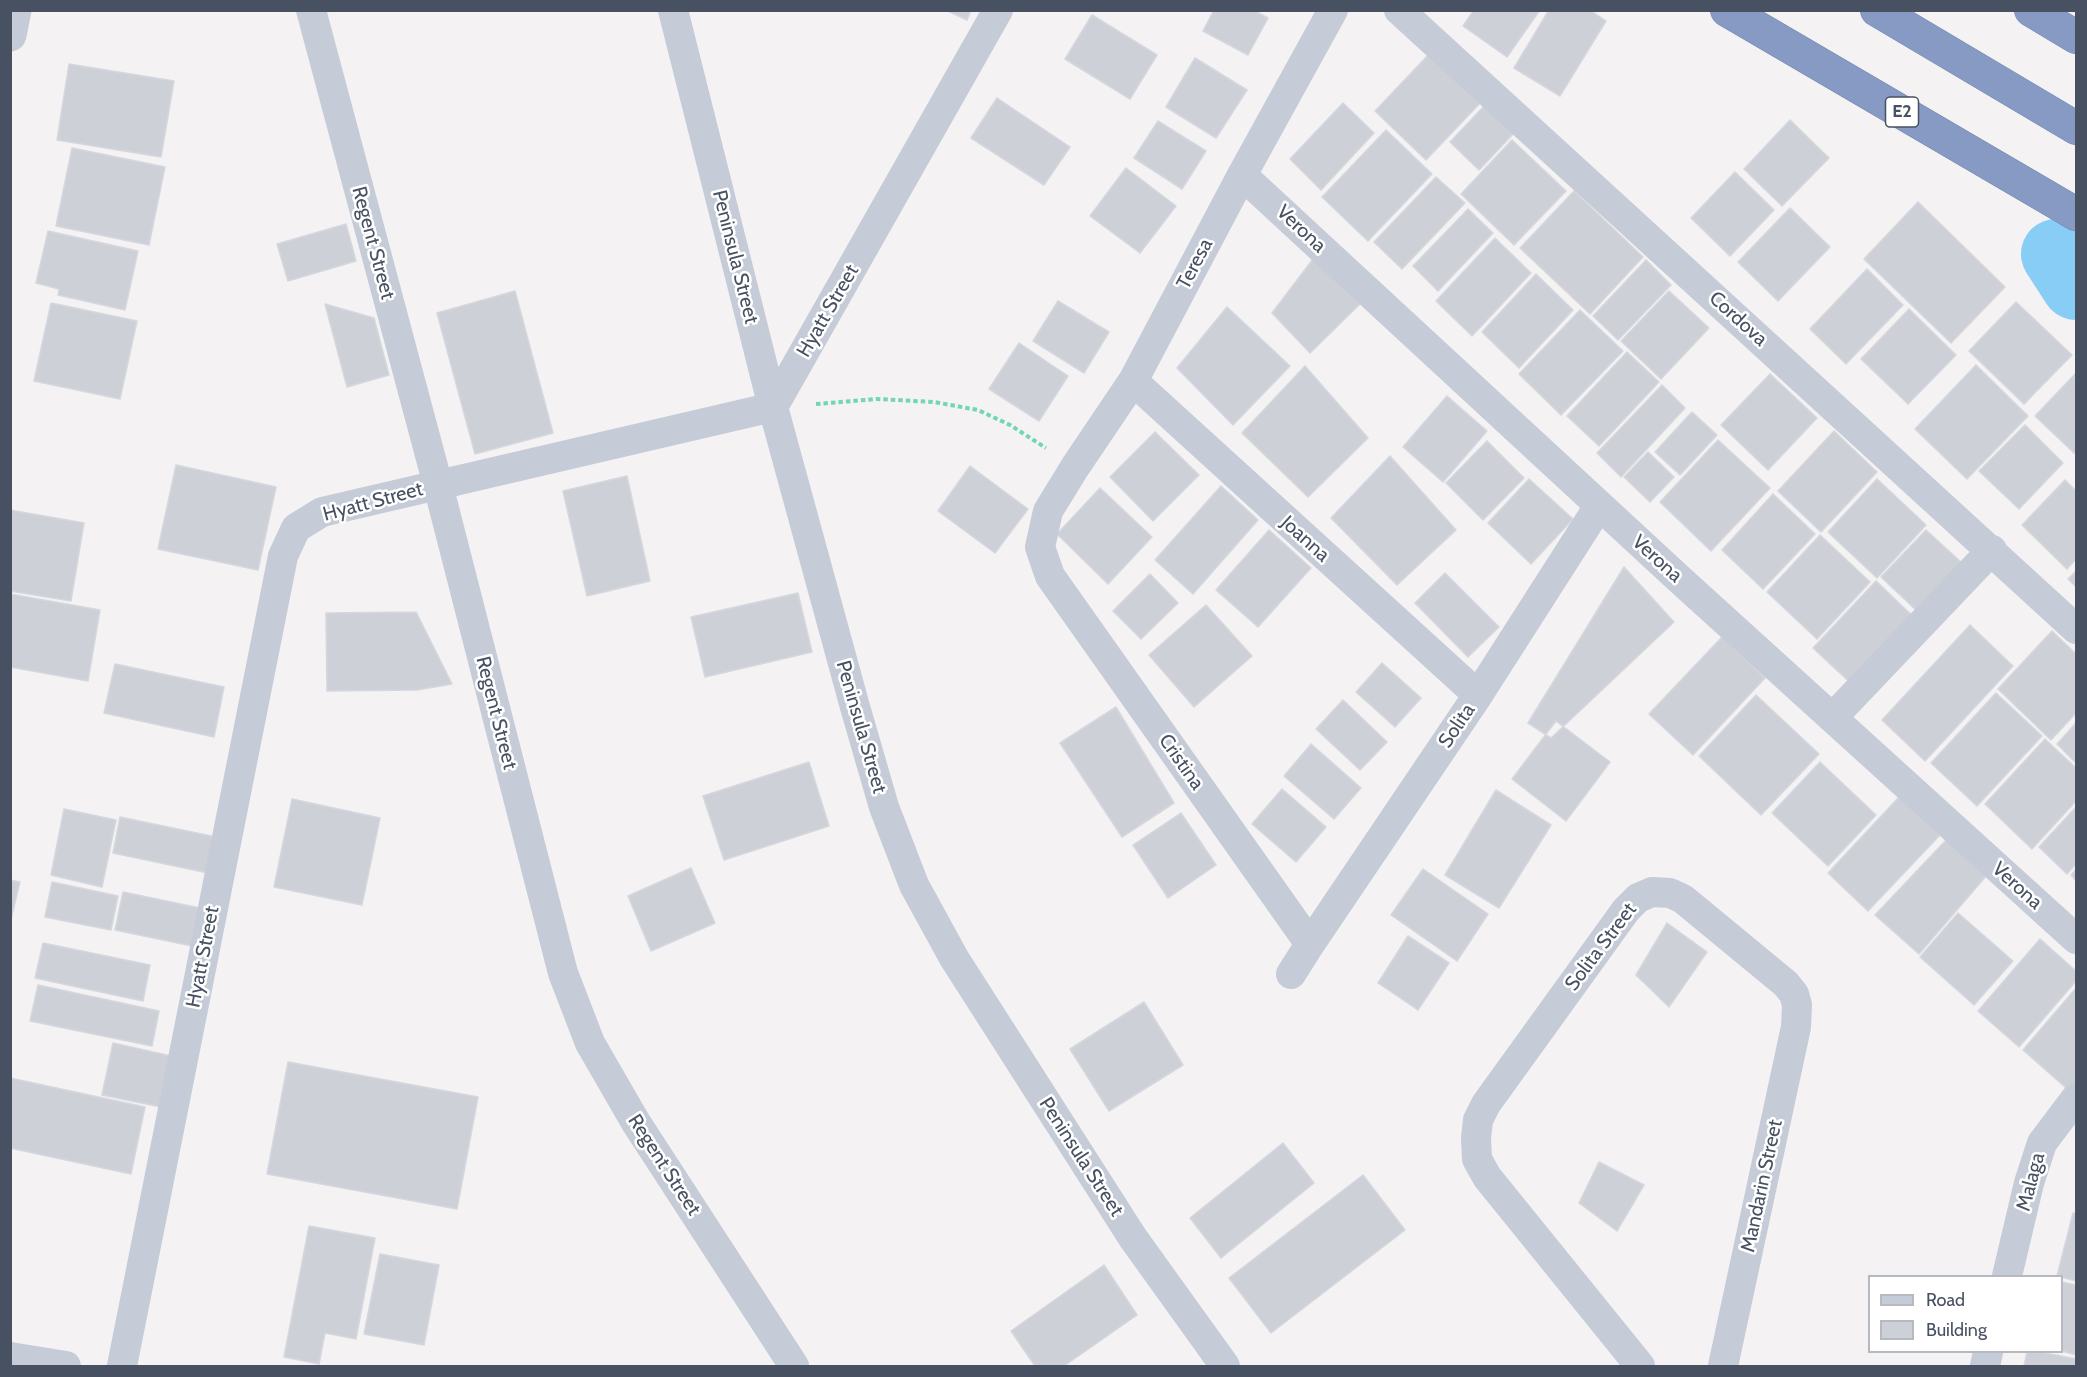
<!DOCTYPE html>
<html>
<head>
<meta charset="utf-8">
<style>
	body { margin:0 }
	#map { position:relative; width:2087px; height:1377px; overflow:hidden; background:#f4f2f2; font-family:Cabin,sans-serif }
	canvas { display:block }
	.frame { position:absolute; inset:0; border:12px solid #485162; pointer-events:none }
	.legend { position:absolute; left:1868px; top:1275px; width:195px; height:78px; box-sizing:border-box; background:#fff; border:2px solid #b6b9c0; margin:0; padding:8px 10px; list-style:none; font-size:18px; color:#485162 }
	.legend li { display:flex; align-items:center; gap:12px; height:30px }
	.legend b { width:30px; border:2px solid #b6b9c0 }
</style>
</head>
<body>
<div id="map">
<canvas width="2087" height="1377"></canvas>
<div class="frame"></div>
<ul class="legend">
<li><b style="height:8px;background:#c5cbd7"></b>Road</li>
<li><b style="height:16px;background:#ced0d8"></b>Building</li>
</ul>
</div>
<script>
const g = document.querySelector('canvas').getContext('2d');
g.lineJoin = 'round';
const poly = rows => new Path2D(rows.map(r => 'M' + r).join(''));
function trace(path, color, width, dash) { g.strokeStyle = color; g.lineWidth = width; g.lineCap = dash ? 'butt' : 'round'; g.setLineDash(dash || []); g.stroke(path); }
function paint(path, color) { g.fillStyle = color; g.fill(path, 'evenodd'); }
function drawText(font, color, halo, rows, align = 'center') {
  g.font = font + ' Cabin,sans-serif'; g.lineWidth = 5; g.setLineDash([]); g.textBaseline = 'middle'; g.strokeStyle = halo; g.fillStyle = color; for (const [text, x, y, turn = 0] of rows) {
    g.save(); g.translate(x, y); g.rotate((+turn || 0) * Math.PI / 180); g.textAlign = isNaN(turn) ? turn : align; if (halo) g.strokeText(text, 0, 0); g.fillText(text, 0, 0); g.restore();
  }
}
trace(poly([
	[2056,254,2076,285]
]), '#88cdf5', 70);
const building = poly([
	[946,10,971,10,967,20,946,10],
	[1214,10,1253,10,1268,18,1248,55,1203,31,1214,10],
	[1474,10,1540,10,1507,57,1463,26,1474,10],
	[1549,10,1590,10,1606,21,1560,96,1514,68,1549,10],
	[1092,15,1157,55,1130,99,1065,59,1092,15],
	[1433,50,1484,99,1426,160,1375,111,1433,50],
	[1195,58,1247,90,1216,138,1166,107,1195,58],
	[69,64,174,81,161,157,57,140,69,64],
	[997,98,1070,147,1044,185,971,138,997,98],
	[1343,103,1374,133,1321,190,1290,159,1343,103],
	[1486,104,1515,132,1479,170,1450,142,1486,104],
	[1790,120,1829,158,1782,206,1744,169,1790,120],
	[1158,121,1206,151,1182,189,1134,158,1158,121],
	[1386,130,1432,174,1368,241,1322,197,1386,130],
	[1512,140,1566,191,1514,245,1461,194,1512,140],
	[72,148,165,167,149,245,56,226,72,148],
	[1126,168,1176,206,1140,253,1090,216,1126,168],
	[1735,172,1774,210,1730,256,1691,218,1735,172],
	[1436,177,1465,203,1402,269,1374,242,1436,177],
	[1574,191,1643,257,1590,314,1520,248,1574,191],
	[1918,202,2005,287,1951,343,1864,259,1918,202],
	[1790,208,1830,247,1778,301,1738,262,1790,208],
	[1468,209,1493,233,1438,291,1413,266,1468,209],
	[346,224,356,261,288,281,277,244,346,224],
	[48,231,138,251,125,310,58,295,59,289,36,283,48,231],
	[1495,238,1531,273,1472,336,1436,301,1495,238],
	[1313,259,1360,304,1310,353,1272,313,1313,259],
	[1646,260,1671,285,1618,340,1593,316,1646,260],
	[1867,269,1903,305,1846,364,1810,329,1867,269],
	[1536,274,1573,310,1519,368,1482,332,1536,274],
	[515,291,553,433,475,454,437,313,515,291],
	[1669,291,1709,328,1661,379,1621,341,1669,291],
	[1058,301,1109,332,1084,373,1033,341,1058,301],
	[2016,302,2072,355,2024,404,1969,351,2016,302],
	[51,303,137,321,120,399,34,381,51,303],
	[325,304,374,318,389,375,347,387,325,304],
	[1227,307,1290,366,1233,425,1177,368,1227,307],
	[1909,309,1956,355,1908,404,1861,359,1909,309],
	[1580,310,1623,351,1561,415,1519,374,1580,310],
	[1019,343,1068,376,1039,421,989,389,1019,343],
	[1627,352,1659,382,1599,446,1567,416,1627,352],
	[1976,365,2028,416,1967,479,1915,429,1976,365],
	[1305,366,1368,438,1308,497,1242,433,1305,366],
	[1770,374,1817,418,1768,470,1721,425,1770,374],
	[2075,374,2076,450,2074,453,2035,416,2075,374],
	[1662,385,1685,408,1621,477,1597,453,1662,385],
	[1447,396,1487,431,1443,482,1403,447,1447,396],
	[1692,412,1717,435,1680,475,1655,452,1692,412],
	[2025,425,2063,463,2019,509,1979,471,2025,425],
	[1834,431,1877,472,1821,532,1778,491,1834,431],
	[1155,432,1199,475,1153,521,1110,477,1155,432],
	[1718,440,1770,488,1711,551,1660,502,1718,440],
	[1487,441,1524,478,1483,520,1446,483,1487,441],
	[1648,452,1674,477,1650,502,1624,477,1648,452],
	[1390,456,1456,530,1397,585,1331,518,1390,456],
	[176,465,276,487,258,570,158,549,176,465],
	[970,466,1028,509,995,553,938,511,970,466],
	[627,476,650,581,587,596,563,491,627,476],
	[1529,479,1573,519,1531,564,1488,523,1529,479],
	[1877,479,1926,525,1877,578,1828,532,1877,479],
	[2065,480,2076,491,2076,559,2067,569,2022,525,2065,480],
	[1221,486,1258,520,1193,594,1155,560,1221,486],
	[1100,488,1152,537,1108,584,1057,534,1100,488],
	[1773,494,1815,534,1763,589,1722,550,1773,494],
	[10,510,84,523,71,601,10,591,10,510],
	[1269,530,1311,568,1258,627,1216,590,1269,530],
	[1926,530,1962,563,1917,611,1881,577,1926,530],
	[1820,535,1870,582,1817,639,1767,592,1820,535],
	[1624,567,1674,622,1551,738,1528,723,1624,567],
	[2076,571,2076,587,2068,579,2076,571],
	[1445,573,1499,627,1468,657,1415,603,1445,573],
	[1150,574,1178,603,1141,639,1113,611,1150,574],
	[1876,581,1920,623,1857,689,1813,648,1876,581],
	[798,593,812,652,705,677,691,617,798,593],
	[10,594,100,610,88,681,10,667,10,594],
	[1206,605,1252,656,1194,707,1149,655,1206,605],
	[416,612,452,684,417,690,327,691,326,613,416,612],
	[1970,625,2013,666,1925,761,1882,720,1970,625],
	[2052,631,2076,654,2076,713,2051,740,1998,689,2052,631],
	[1722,637,1765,678,1693,755,1649,714,1722,637],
	[1382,663,1421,698,1395,727,1356,692,1382,663],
	[115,664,224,687,214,737,104,713,115,664],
	[1996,693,2042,736,1977,806,1931,763,1996,693],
	[1756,695,1819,754,1761,815,1699,756,1756,695],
	[1343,700,1387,742,1360,770,1316,729,1343,700],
	[1116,707,1174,803,1122,837,1060,743,1116,707],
	[1556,721,1610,762,1566,821,1512,779,1556,721],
	[2076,723,2076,763,2057,744,2076,723],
	[2045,739,2076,768,2076,801,2032,849,1985,804,2045,739],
	[1311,744,1361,788,1334,819,1284,776,1311,744],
	[809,762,829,826,724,860,703,796,809,762],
	[1820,762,1876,815,1828,866,1772,813,1820,762],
	[1282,789,1326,827,1296,862,1252,824,1282,789],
	[1496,790,1551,825,1499,908,1445,875,1496,790],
	[1900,796,1940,835,1868,911,1828,873,1900,796],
	[292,799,380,818,362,905,274,887,292,799],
	[2076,807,2076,864,2067,874,2039,847,2076,807],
	[64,809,116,820,102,887,51,875,64,809],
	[1181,813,1216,865,1168,898,1133,845,1181,813],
	[120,817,216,837,208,873,113,853,120,817],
	[1948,838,1987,875,1919,954,1875,915,1948,838],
	[691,868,715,923,651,951,628,896,691,868],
	[1423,869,1488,914,1457,961,1391,915,1423,869],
	[2076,869,2076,881,2071,875,2076,869],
	[10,880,20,882,10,923,10,880],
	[52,882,118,896,111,930,45,917,52,882],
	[123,892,200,908,192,946,115,930,123,892],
	[1958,913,2013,961,1974,1005,1920,957,1958,913],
	[1667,923,1707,952,1669,1007,1636,975,1667,923],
	[1408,936,1449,963,1418,1010,1378,983,1408,936],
	[2040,939,2076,971,2076,981,2019,1047,1978,1011,2040,939],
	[43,943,150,965,143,1001,35,978,43,943],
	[38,985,159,1011,152,1046,30,1021,38,985],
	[2076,988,2076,1089,2073,1094,2023,1050,2076,988],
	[1144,1002,1183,1065,1109,1111,1070,1049,1144,1002],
	[113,1043,171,1056,161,1107,102,1095,113,1043],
	[288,1062,478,1097,457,1209,267,1174,288,1062],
	[10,1078,145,1107,131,1174,10,1148,10,1078],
	[1283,1143,1314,1183,1221,1258,1190,1218,1283,1143],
	[1599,1162,1644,1185,1617,1231,1579,1203,1599,1162],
	[1363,1175,1405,1230,1271,1333,1229,1278,1363,1175],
	[2073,1213,2076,1214,2076,1281,2057,1276,2073,1213],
	[309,1226,375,1238,356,1339,325,1333,319,1364,284,1357,309,1226],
	[380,1254,439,1265,424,1345,364,1334,380,1254],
	[1104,1265,1137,1315,1064,1366,1035,1366,1011,1331,1104,1265],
	[2062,1282,2076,1285,2076,1355,2062,1351,2062,1282],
	[2027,1352,2040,1352,2076,1359,2076,1366,2024,1366,2027,1352]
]);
paint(building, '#ced0d8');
trace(building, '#d5d7de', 1.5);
const motorway = poly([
	[1727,10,2076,214],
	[1877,10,2076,128],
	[2031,10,2076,37]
]);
trace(motorway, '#7185b0', 34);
trace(poly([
	[816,404,877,399,934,402,978,410,1010,425,1046,448]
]), '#72d6b5', 4, [4.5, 3]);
trace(poly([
	[311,10,438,485,563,973,590,1043,635,1121,794,1366],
	[673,10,773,407,855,707,884,807,914,885,954,958,1133,1238,1225,1366],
	[1399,10,2076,629],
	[1242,175,1677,577,2076,939],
	[1133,381,1478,695],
	[1832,718,1992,550],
	[1310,944,1478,695,1599,506],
	[1291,974,1310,944,1050,576,1040,547,1048,511,1075,467,1133,381,1242,175,1333,10],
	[2007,1276,2029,1183,2042,1143,2076,1098],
	[10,1357,66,1366],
	[122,1366,283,556,296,528,322,512,773,407,998,10],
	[1640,1366,1487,1177,1477,1159,1476,1138,1478,1120,1486,1104,1626,910,1638,898,1652,892,1670,893,1683,899,1786,984,1794,994,1797,1005,1796,1027,1723,1366],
	[1985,1366,1988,1352]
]), '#c5cbd7', 30);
trace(poly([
	[10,35,15,10]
]), '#c5cbd7', 33);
trace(motorway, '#869ac4', 33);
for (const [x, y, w] of [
	[1902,112,33]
]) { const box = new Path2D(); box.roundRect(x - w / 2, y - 15, w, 30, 4.5); g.fillStyle = '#fff'; g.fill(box); trace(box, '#485162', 1.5); }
drawText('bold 18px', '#485162', null, [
	["E2",1902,112]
]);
drawText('20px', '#485162', '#fff', [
	["Verona",1301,229,43],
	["Regent Street",373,243,75],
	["Peninsula Street",735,257,76],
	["Teresa",1195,264,-62],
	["Hyatt Street",828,311,-60],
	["Cordova",1738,319,42],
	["Hyatt Street",373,502,-15],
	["Joanna",1305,539,42],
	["Verona",1657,559,42],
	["Regent Street",496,713,76],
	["Solita",1457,726,-56],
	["Peninsula Street",861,727,74],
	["Cristina",1181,762,55],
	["Verona",2017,886,42],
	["Solita Street",1601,947,-53],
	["Hyatt Street",203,957,-79],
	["Peninsula Street",1081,1157,57],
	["Regent Street",664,1165,57],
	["Malaga",2031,1182,-75],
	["Mandarin Street",1762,1186,-78]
]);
</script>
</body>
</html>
